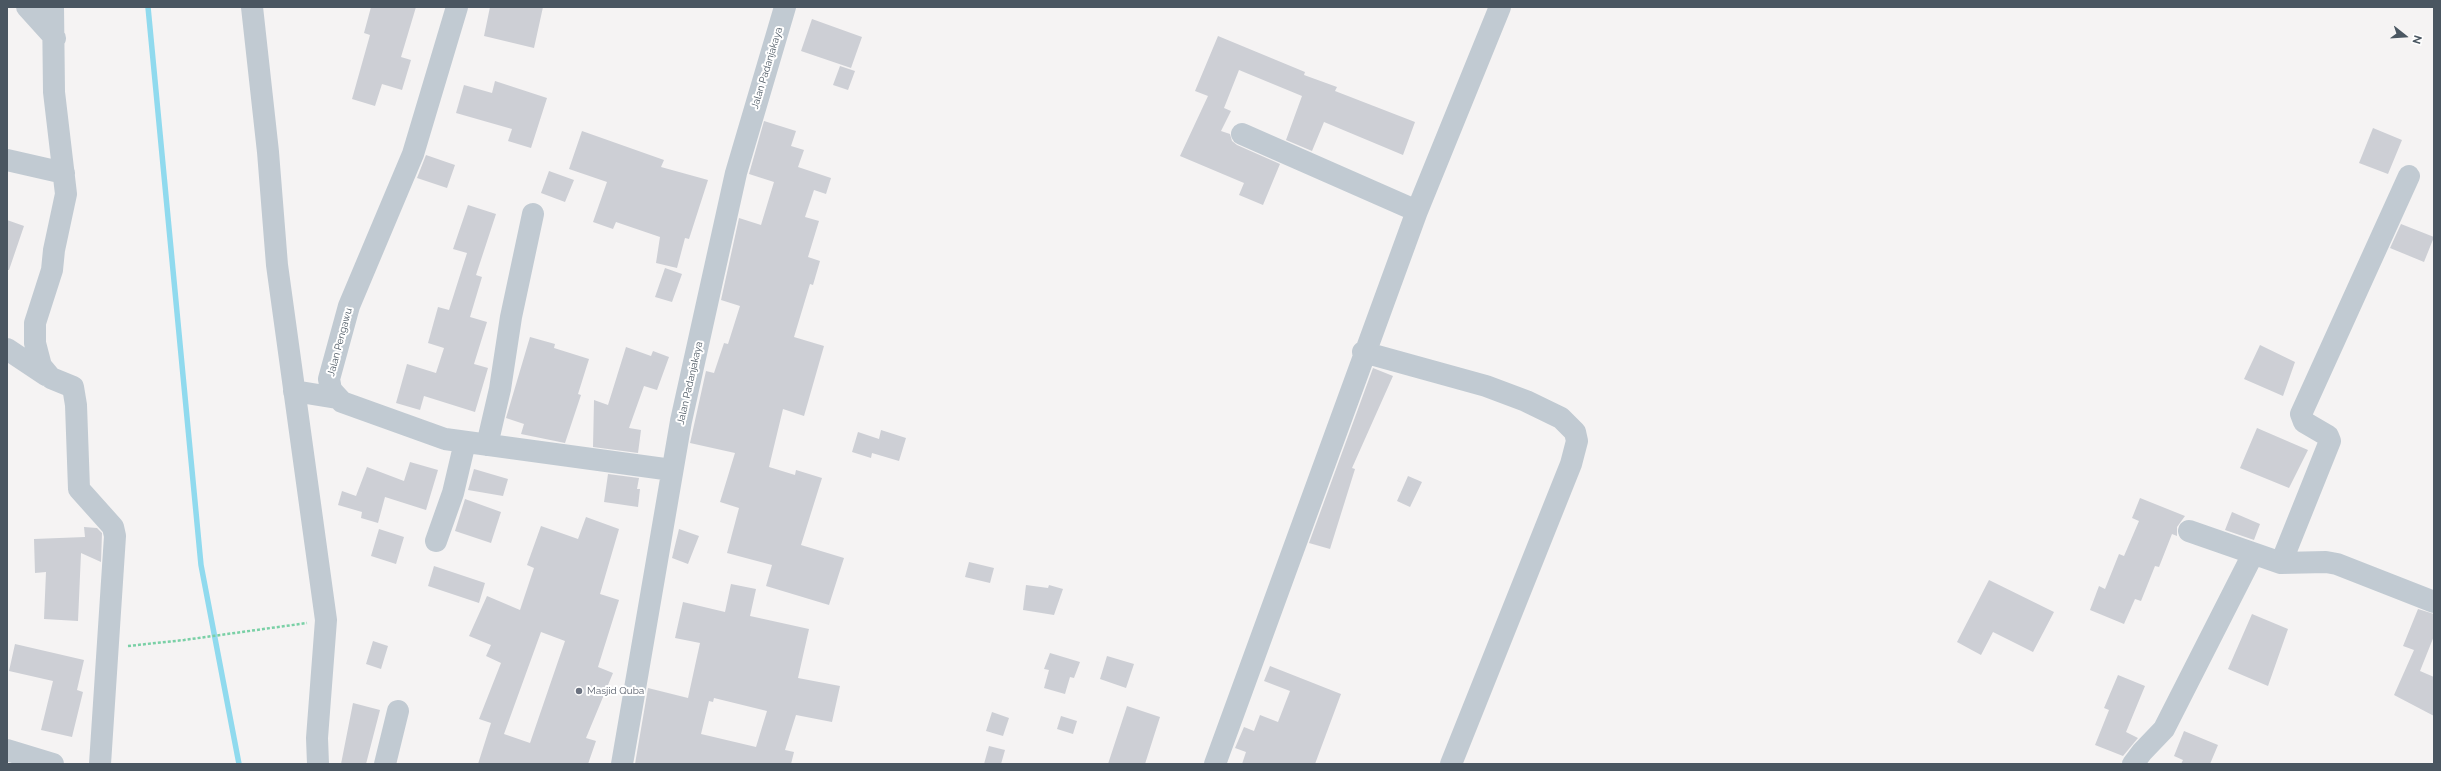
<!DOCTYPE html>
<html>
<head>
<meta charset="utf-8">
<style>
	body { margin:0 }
	#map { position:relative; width:2441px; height:771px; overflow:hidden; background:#f5f3f3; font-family:Raleway,sans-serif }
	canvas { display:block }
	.frame { position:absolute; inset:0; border:8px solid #4a5661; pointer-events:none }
	.north { position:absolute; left:2385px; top:16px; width:40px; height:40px; -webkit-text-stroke:3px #fff; paint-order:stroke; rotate:107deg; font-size:11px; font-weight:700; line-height:16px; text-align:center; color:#4a5661 }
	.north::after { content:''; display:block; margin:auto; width:14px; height:18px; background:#4a5661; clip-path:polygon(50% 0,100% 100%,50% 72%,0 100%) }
</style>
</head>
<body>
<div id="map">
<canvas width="2441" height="771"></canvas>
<div class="frame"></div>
<div class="north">N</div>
</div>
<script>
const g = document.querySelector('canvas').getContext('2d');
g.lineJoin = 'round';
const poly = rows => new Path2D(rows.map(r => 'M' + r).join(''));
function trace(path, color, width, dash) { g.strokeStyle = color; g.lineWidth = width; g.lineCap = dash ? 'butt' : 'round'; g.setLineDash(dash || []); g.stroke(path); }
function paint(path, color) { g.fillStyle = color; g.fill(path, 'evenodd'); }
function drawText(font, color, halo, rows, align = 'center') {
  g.font = font + ' Raleway,sans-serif'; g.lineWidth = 4; g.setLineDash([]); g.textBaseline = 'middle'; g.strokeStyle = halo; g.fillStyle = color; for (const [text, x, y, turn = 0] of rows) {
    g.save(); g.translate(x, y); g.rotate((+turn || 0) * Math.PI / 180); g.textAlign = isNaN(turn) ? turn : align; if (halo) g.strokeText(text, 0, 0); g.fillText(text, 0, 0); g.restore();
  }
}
trace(poly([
	[148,7,201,565,239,764]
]), '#90daee', 5.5);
paint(poly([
	[371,7,416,7,401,57,411,60,402,90,382,84,375,106,352,99,370,35,364,33],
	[490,7,543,7,534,48,484,36],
	[812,19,862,37,851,68,801,51],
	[1218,36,1305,72,1304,75,1337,87,1335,91,1415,122,1403,155,1324,122,1312,151,1286,140,1302,96,1239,70,1224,108,1231,111,1221,131,1230,134,1232,141,1237,145,1280,164,1263,205,1239,195,1244,183,1180,156,1208,96,1195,91],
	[840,66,855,71,848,90,833,85],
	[495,81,547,98,531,148,508,141,512,129,456,113,464,85,492,93],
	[764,121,796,131,791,146,804,150,798,167,831,178,826,194,814,190,805,217,819,221,808,257,820,261,813,285,810,284,794,337,824,346,804,416,783,409,769,467,795,475,796,470,822,478,801,545,844,558,829,605,766,586,772,565,727,553,739,508,720,502,735,453,690,443,706,371,714,373,724,343,728,344,740,306,721,300,739,218,761,225,774,182,749,174],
	[2373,128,2402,140,2388,174,2359,163],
	[582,131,664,160,661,167,708,180,689,239,685,238,677,268,656,263,660,237,616,222,613,229,593,222,607,182,569,169],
	[426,155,455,165,447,188,417,178],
	[549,171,574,180,565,202,541,193],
	[468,205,496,214,476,275,482,277,470,317,487,322,474,364,488,368,475,412,424,396,420,410,396,403,407,364,436,373,444,348,428,343,438,307,449,310,467,253,453,249],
	[7,220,24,226,9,270,7,270],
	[2401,224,2434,237,2424,262,2390,248],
	[665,268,682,274,672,302,655,297],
	[530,337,555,344,554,348,589,359,578,394,581,395,565,443,521,434,524,424,506,418],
	[2260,345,2295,362,2283,396,2244,379],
	[626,347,651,356,653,351,669,357,657,390,644,386,629,428,641,430,638,453,593,447,594,400,608,405],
	[1373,368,1393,376,1352,468,1355,469,1330,549,1309,543],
	[2257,428,2308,450,2289,488,2240,468],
	[881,430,906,438,899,461,872,453,871,458,852,452,858,432,879,439],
	[410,462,438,470,426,510,385,497,378,523,361,518,362,512,338,505,342,491,356,496,367,467,404,481],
	[474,469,508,479,503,496,468,490],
	[608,474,639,478,637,489,640,489,638,507,604,502],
	[1408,476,1422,482,1410,507,1397,501],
	[2140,498,2185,516,2177,527,2177,536,2172,534,2159,567,2155,566,2141,601,2135,599,2124,624,2090,610,2099,586,2105,589,2119,554,2124,556,2139,521,2132,518],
	[465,499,501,512,491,543,455,531],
	[2232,512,2260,524,2254,540,2225,530],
	[586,517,619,529,600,594,619,600,598,667,613,673,586,738,596,741,588,764,478,764,491,723,479,719,501,663,486,656,491,645,469,636,487,596,520,610,534,568,527,565,541,526,578,539],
	[541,632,565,641,530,743,504,734],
	[84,527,97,528,102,533,101,562,81,553,78,621,44,619,46,572,35,573,34,539,85,537],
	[379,529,404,537,396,564,371,556],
	[679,529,699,536,688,564,672,558],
	[969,562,994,568,990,583,965,577],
	[434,566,485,583,479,603,428,586],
	[1989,580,2054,612,2033,652,1993,632,1981,655,1957,642],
	[731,584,756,589,750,616,809,629,798,678,840,686,832,722,796,715,785,750,794,752,791,764,635,764,648,688,688,698,700,643,675,638,683,602,725,612],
	[714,698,767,711,756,747,701,734,709,701,713,702],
	[1026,585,1048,588,1049,585,1063,589,1054,615,1023,610],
	[2418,609,2434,614,2434,636,2420,671,2434,677,2434,716,2394,695,2414,650,2403,646],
	[2252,614,2288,629,2268,686,2228,669],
	[373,641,388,646,381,669,366,664],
	[15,644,84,660,77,690,83,692,72,737,41,730,53,681,9,671],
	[1050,653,1080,662,1074,678,1070,677,1065,694,1044,688,1049,670,1044,669],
	[1107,656,1134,664,1126,688,1100,679],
	[1270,666,1341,694,1315,764,1242,764,1246,752,1235,748,1244,727,1254,731,1260,715,1278,722,1290,691,1264,681],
	[2118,675,2145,686,2126,732,2138,738,2123,756,2095,745,2109,710,2104,708],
	[353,703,380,710,366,764,341,764],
	[1127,706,1160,717,1145,764,1108,764],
	[992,712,1009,718,1003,736,986,731],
	[1061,716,1077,721,1073,734,1057,729],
	[2184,731,2218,745,2210,764,2181,764,2183,760,2174,756],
	[989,746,1005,750,1001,764,984,764]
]), '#cdcfd5');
trace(poly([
	[128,646,184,640,307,623]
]), '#7ad0a6', 2.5, [3, 2]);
trace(poly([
	[27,7,55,38],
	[53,7,54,92,66,194,54,250,52,270,35,323,35,343,41,366,51,378,73,387,76,405,79,489,113,527,115,536,100,764],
	[252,7,268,152,277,265,326,620,317,738,318,764],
	[457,7,413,154,349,306,329,379,331,390,342,402,445,439,672,470],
	[1242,134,1417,211],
	[7,160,64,173],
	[7,349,46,375],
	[1363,352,1486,386,1526,401,1561,418,1575,432,1577,441,1571,464,1451,764],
	[294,391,337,398],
	[487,445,500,389,511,317,533,214],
	[2189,531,2281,563,2326,562,2337,564,2434,602],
	[436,541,453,493,465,442],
	[2281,563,2330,441,2328,436,2304,422,2301,414,2409,176],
	[7,750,53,764],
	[385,764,398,711],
	[622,764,681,421,736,173,785,7],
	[1215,764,1417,211,1500,7],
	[2133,764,2142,752,2164,729,2253,554]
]), '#c1cad2', 22);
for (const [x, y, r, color] of [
	[579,691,4,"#6b7280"]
]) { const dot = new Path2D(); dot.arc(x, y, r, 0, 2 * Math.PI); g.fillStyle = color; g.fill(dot); trace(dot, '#fff', 1.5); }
drawText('10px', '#4a5661', '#fff', [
	["Jalan Padanjakaya",767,68,-73],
	["Jalan Pengawu",340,342,-75],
	["Jalan Padanjakaya",690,383,-77]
]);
drawText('10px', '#5b616d', '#fff', [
	["Masjid Quba",587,691]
], 'left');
</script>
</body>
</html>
